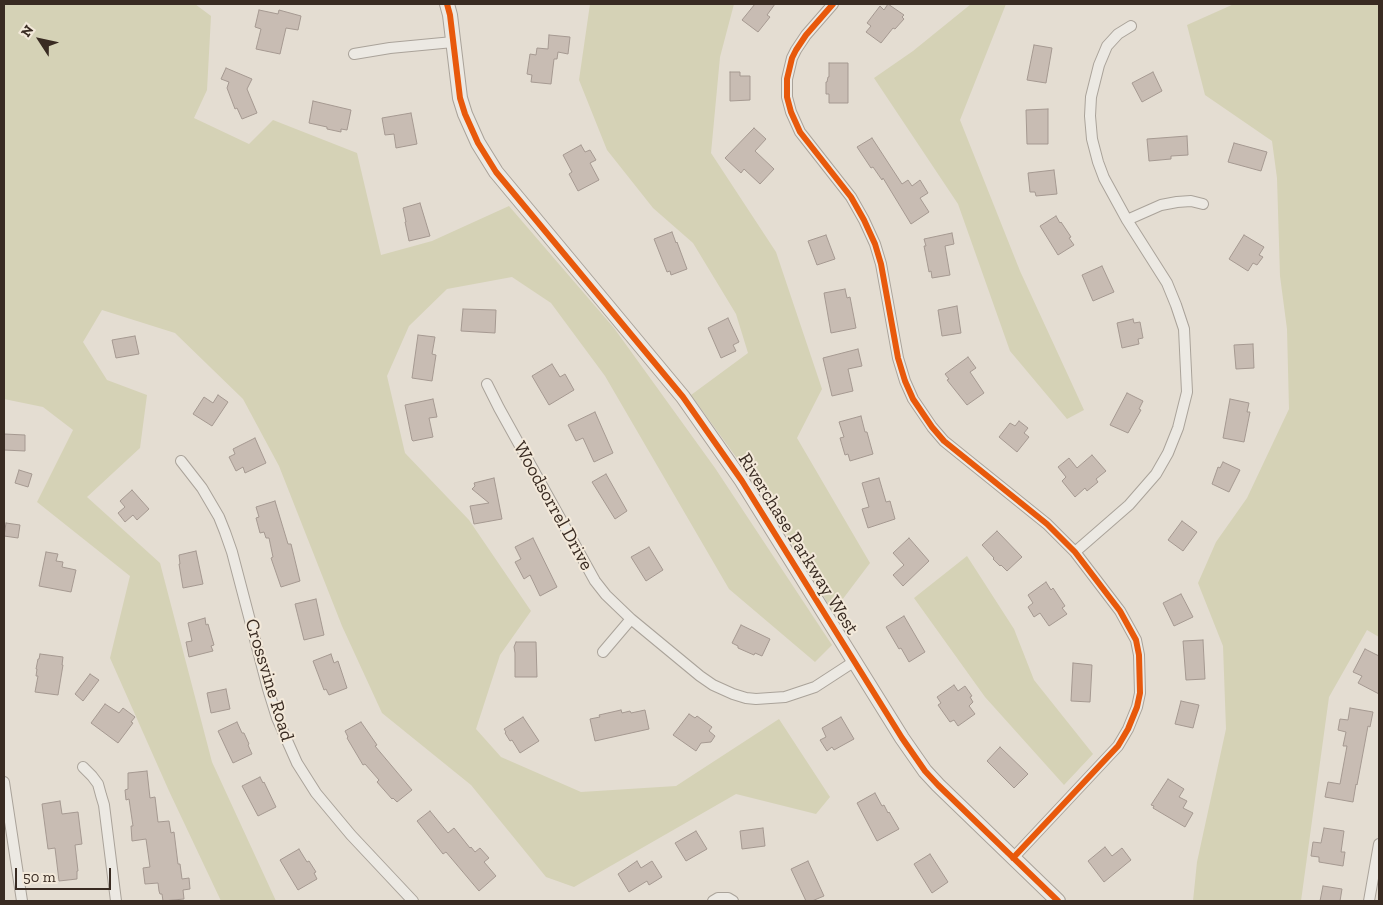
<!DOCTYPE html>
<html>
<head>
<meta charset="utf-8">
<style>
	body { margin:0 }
	#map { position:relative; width:1383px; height:905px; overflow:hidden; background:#e4ddd2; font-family:"Zilla Slab",serif }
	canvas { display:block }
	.frame { position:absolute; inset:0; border:5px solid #392b22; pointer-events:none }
	.north { position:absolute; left:15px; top:15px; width:50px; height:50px; -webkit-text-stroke:4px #f3e9da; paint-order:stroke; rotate:305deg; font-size:14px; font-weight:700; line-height:20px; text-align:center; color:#392b22 }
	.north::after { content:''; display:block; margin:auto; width:18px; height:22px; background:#392b22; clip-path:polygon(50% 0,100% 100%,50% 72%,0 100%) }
	.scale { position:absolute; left:15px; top:868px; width:96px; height:22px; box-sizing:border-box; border:2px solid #392b22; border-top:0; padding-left:6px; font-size:15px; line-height:18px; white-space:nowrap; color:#392b22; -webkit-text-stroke:4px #f3e9da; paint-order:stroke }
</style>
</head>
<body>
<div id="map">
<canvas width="1383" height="905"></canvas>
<div class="frame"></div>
<div class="north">N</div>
<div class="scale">50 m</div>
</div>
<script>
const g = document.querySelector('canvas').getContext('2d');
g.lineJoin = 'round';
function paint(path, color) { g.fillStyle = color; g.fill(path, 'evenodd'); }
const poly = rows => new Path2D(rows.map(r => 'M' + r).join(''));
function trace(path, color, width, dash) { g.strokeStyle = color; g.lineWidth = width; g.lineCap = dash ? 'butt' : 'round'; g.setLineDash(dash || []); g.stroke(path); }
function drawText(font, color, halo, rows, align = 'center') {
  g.font = font + ' "Zilla Slab",serif'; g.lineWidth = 4; g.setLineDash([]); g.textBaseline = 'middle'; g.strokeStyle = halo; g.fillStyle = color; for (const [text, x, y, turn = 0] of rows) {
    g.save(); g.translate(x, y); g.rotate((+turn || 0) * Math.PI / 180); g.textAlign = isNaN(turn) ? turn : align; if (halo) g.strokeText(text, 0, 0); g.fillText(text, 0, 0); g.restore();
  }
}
paint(poly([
	[4,4,195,4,211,16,207,90,194,118,249,144,273,120,357,153,381,255,432,241,509,206,614,328,715,468,832,645,815,662,729,589,605,376,551,303,512,277,447,289,409,326,387,376,405,453,469,520,531,611,500,655,476,729,501,757,581,792,676,786,779,719,830,797,816,814,736,794,574,887,546,877,471,785,382,713,342,626,279,466,243,399,175,333,102,310,83,342,107,380,147,395,140,448,87,497,160,563,212,762,276,901,221,901,169,791,110,658,130,576,37,502,73,430,43,407,4,399],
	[590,4,734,4,720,57,711,153,776,252,822,389,797,438,870,563,833,612,760,490,691,395,748,353,736,314,693,243,653,208,607,150,579,80],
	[971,4,1006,4,960,120,1020,271,1084,410,1067,419,1010,351,958,204,874,78,913,51],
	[1234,4,1379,4,1379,637,1367,630,1329,697,1301,901,1193,901,1197,862,1226,729,1223,646,1198,583,1216,542,1247,498,1289,409,1287,329,1280,276,1277,178,1272,141,1205,95,1187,25],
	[967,556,1014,629,1034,680,1093,754,1064,785,985,697,914,598]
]), '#d5d2b6');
const building = poly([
	[755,4,775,4,767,15,770,17,758,32,742,20,755,4],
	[888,4,904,15,902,17,904,19,895,29,893,28,881,43,866,32,871,26,867,23,880,6,884,10,888,4],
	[259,10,278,14,279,10,301,16,298,30,286,28,280,54,256,49,261,29,255,27,259,10],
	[549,35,570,37,568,54,558,52,557,59,554,59,551,84,531,82,532,75,527,74,530,54,536,55,537,48,548,49,549,35],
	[1034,45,1052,48,1046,83,1027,80,1034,45],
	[829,63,848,63,848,103,829,103,829,94,826,94,826,82,827,82,828,77,829,77,829,63],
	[226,68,252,79,247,89,257,113,242,119,237,108,235,109,227,88,229,82,221,79,226,68],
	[730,72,740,72,740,76,750,76,750,100,730,101,730,72],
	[1153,72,1162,91,1142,102,1132,83,1153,72],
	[313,101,351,110,347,130,341,129,341,132,327,129,327,127,309,123,313,101],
	[1048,109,1048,144,1027,144,1026,110,1048,109],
	[411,113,417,144,396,148,394,134,385,135,382,118,411,113],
	[754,128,766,139,755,151,774,169,760,184,744,169,741,173,725,158,754,128],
	[1187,136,1188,155,1171,156,1171,159,1149,161,1147,139,1187,136],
	[872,138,902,184,908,180,912,186,920,180,928,193,920,198,929,212,911,224,883,178,882,180,873,167,871,168,857,147,872,138],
	[1234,143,1267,152,1261,171,1228,162,1234,143],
	[581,145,585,152,590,150,596,160,590,163,599,180,578,191,569,174,572,172,563,155,581,145],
	[1054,170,1057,194,1036,196,1035,192,1030,192,1028,173,1054,170],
	[420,203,430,236,409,241,405,222,406,222,403,208,420,203],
	[1056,216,1060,223,1061,222,1071,237,1069,238,1074,245,1058,255,1040,226,1056,216],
	[672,232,676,243,677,242,687,269,671,275,670,271,667,272,654,239,672,232],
	[952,233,954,244,945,246,950,275,932,278,931,271,929,272,924,246,926,246,924,239,952,233],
	[826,235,835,259,817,265,808,241,826,235],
	[1244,235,1264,247,1259,255,1263,257,1257,265,1253,263,1248,271,1229,259,1244,235],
	[1102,266,1114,292,1093,301,1082,275,1102,266],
	[845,289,847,298,850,297,856,328,831,333,824,293,845,289],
	[957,306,961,333,942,336,938,310,957,306],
	[463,309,496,310,495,333,461,331,463,309],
	[728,318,739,342,733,345,736,351,721,358,708,328,728,318],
	[1133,319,1134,323,1140,322,1143,338,1138,339,1139,344,1122,348,1117,323,1133,319],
	[418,335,435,337,432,354,436,355,432,381,412,378,418,335],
	[135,336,139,354,116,358,112,340,135,336],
	[1253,344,1254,368,1236,369,1234,345,1253,344],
	[858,349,862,366,848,369,853,391,832,396,823,358,858,349],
	[968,357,976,368,970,372,984,393,967,405,947,380,949,379,945,374,968,357],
	[552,364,560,377,565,374,574,390,549,405,532,376,552,364],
	[1127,393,1143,401,1139,409,1141,410,1128,433,1110,425,1127,393],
	[218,395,228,402,212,426,193,414,204,397,213,403,218,395],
	[433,399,437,417,429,418,433,437,413,441,412,440,405,405,433,399],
	[1230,399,1249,403,1247,412,1250,412,1244,442,1223,438,1230,399],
	[595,412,613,453,594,462,583,438,576,441,568,425,595,412],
	[861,416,865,432,867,432,873,454,850,461,848,454,845,455,840,438,844,437,839,422,861,416],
	[1019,421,1028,428,1024,433,1029,437,1017,452,999,437,1010,423,1015,426,1019,421],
	[4,434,25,435,25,451,4,450,4,434],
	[255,438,266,463,245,473,243,467,236,471,229,457,235,454,233,449,255,438],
	[1092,455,1106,471,1096,479,1098,482,1087,491,1085,488,1075,497,1062,481,1066,477,1058,467,1069,458,1077,468,1092,455],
	[1223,462,1240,470,1229,492,1212,484,1218,467,1220,468,1223,462],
	[19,470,32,474,28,487,15,483,19,470],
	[606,474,627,511,615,519,592,482,606,474],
	[494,478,502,519,474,524,470,506,489,503,472,489,475,486,474,483,494,478],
	[879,478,886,502,890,501,895,519,868,528,862,509,869,507,862,483,879,478],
	[132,490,149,509,137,520,133,515,125,522,118,513,125,507,120,501,132,490],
	[275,501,288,544,291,544,300,581,281,587,271,558,273,557,269,538,266,538,264,532,260,533,256,518,259,517,256,507,275,501],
	[1182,521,1197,532,1183,551,1168,540,1182,521],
	[6,523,20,525,18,538,4,536,6,523],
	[997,531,1022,557,1007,571,1001,565,1000,566,993,559,994,558,982,545,997,531],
	[533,538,557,587,540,596,530,575,524,579,515,562,521,559,515,547,533,538],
	[909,538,929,561,903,586,893,575,904,565,893,553,909,538],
	[649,547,663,570,646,581,631,557,649,547],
	[196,551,203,584,183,588,179,564,180,564,179,555,196,551],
	[46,552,58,554,56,561,63,562,62,567,76,570,71,592,39,586,46,552],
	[1046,582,1051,590,1053,588,1065,606,1062,608,1067,614,1049,626,1040,613,1034,617,1028,607,1033,603,1028,595,1046,582],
	[1181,594,1193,617,1174,626,1163,603,1181,594],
	[316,599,324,635,304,640,295,604,316,599],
	[904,616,925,652,909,662,901,648,899,649,886,627,904,616],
	[205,618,206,625,208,624,214,645,211,646,213,651,189,657,186,642,192,641,188,623,205,618],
	[741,625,770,639,762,656,755,653,754,655,738,648,738,646,732,643,741,625],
	[1203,640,1205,679,1186,680,1183,641,1203,640],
	[516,642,536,642,537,677,515,677,515,653,514,647,516,642],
	[1365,649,1379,656,1379,694,1358,683,1362,676,1353,672,1365,649],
	[40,654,63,657,62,665,63,665,58,695,35,692,38,676,36,676,37,669,36,669,38,659,39,659,40,654],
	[331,654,334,663,338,661,347,688,329,695,326,689,324,690,313,661,331,654],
	[1073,663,1092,665,1090,702,1071,701,1073,663],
	[90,674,99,680,83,701,75,694,90,674],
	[954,685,958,691,965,686,972,696,970,697,973,702,969,706,975,714,958,726,954,720,950,722,938,705,941,703,937,697,954,685],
	[226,689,230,709,211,713,207,693,226,689],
	[1181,701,1199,705,1193,728,1175,724,1181,701],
	[105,704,119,713,123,708,135,717,131,722,133,723,118,743,91,723,105,704],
	[1350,708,1373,712,1370,727,1368,726,1357,785,1356,784,1353,802,1325,797,1328,782,1340,784,1347,746,1343,746,1346,732,1338,730,1340,719,1348,720,1350,708],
	[621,710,622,713,630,711,631,713,645,710,649,729,595,741,590,719,600,717,599,715,621,710],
	[689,714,695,718,697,716,712,727,709,731,715,736,711,742,701,743,696,751,673,735,689,714],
	[523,717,539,741,520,753,512,740,510,741,505,733,506,732,504,729,523,717],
	[841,717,854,739,834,750,832,747,827,751,820,740,826,737,822,728,841,717],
	[237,722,242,733,244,733,249,744,248,745,252,754,233,763,218,731,237,722],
	[361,722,377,745,375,746,412,790,397,802,393,798,392,799,377,782,379,780,365,764,363,765,347,738,348,737,345,731,361,722],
	[1000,747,1028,774,1014,788,987,761,1000,747],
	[147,771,150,798,155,797,158,822,169,821,171,833,174,832,178,864,180,864,182,879,189,878,190,889,183,890,184,899,163,901,162,894,160,894,159,891,158,883,145,884,143,868,150,867,146,839,132,841,131,826,133,826,129,799,126,800,125,790,128,789,128,773,147,771],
	[260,777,263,783,264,782,276,807,258,816,242,786,260,777],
	[1168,779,1184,789,1179,797,1187,801,1183,808,1193,813,1185,827,1153,808,1154,806,1151,805,1168,779],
	[875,793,882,806,884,805,888,813,889,812,899,829,877,841,857,803,875,793],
	[60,801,62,814,78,812,82,844,75,845,78,871,77,871,77,879,59,881,55,848,48,849,42,804,60,801],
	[430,811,448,833,454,828,470,848,471,847,475,852,480,848,489,858,484,862,496,876,479,891,446,852,443,854,417,821,430,811],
	[763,828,765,846,742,849,740,831,763,828],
	[1324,828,1344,831,1341,852,1345,852,1343,866,1319,862,1319,857,1311,856,1313,842,1321,843,1324,828],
	[696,831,707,849,686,861,675,843,696,831],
	[1105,847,1112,856,1122,848,1131,860,1104,882,1088,861,1105,847],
	[299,849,307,862,309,861,316,872,314,873,317,879,298,890,280,860,299,849],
	[930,854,948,882,932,893,914,864,930,854],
	[637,861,641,868,652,861,662,877,649,885,647,881,629,892,618,874,637,861],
	[808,861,824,896,812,901,806,901,791,869,808,861],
	[1323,886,1342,889,1340,901,1320,901,1323,886]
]);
paint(building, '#c8bcb3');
trace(building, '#a59991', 1);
const minor = poly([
	[833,4,806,35,796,50,792,58,787,79,787,97,791,112,800,132,851,197,864,220,875,244,881,264,898,358,905,381,913,399,932,427,944,441,1047,524,1075,552,1120,611,1136,640,1139,655,1140,693,1137,707,1128,729,1118,746,1013,858],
	[354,54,390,48,453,42],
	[1127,220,1161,205,1177,202,1191,201,1203,204],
	[487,384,499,408,595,581,606,595,631,619,700,676,713,685,733,694,746,698,756,699,785,697,815,687,855,661],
	[181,461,202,488,219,517,225,532,232,552,268,689,277,718,297,763,316,793,351,835,413,901],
	[1075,552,1129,505,1156,474,1168,453,1178,428,1187,392,1184,329,1176,305,1167,283,1127,220,1104,178,1098,162,1092,139,1090,116,1091,97,1099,65,1107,46,1118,34,1131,26],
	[603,652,631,619],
	[83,767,92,776,98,784,101,795,104,805,116,901],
	[4,782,22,901],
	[713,901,718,898,728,898,733,901],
	[1369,901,1379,844]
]);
const tertiary = poly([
	[447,4,450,15,460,98,465,114,478,143,496,172,683,397,742,481,902,738,925,771,938,785,1058,901]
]);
trace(minor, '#aaa39a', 12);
trace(tertiary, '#aaa39a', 16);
trace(minor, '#ece9e3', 10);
trace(tertiary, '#ece9e3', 14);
trace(poly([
	[447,4,450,15,460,98,465,114,478,143,496,172,683,397,742,481,902,738,925,771,938,785,1058,901],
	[833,4,806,35,796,50,792,58,787,79,787,97,791,112,800,132,851,197,864,220,875,244,881,264,898,358,905,381,913,399,932,427,944,441,1047,524,1075,552,1120,611,1136,640,1139,655,1140,693,1137,707,1128,729,1118,746,1013,858]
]), '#e8590c', 6);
drawText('19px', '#392b22', '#f3e9da', [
	["Woodsorrel Drive",553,506,61],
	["Riverchase Parkway West",798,544,58],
	["Crossvine Road",269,680,73]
]);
</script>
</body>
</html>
